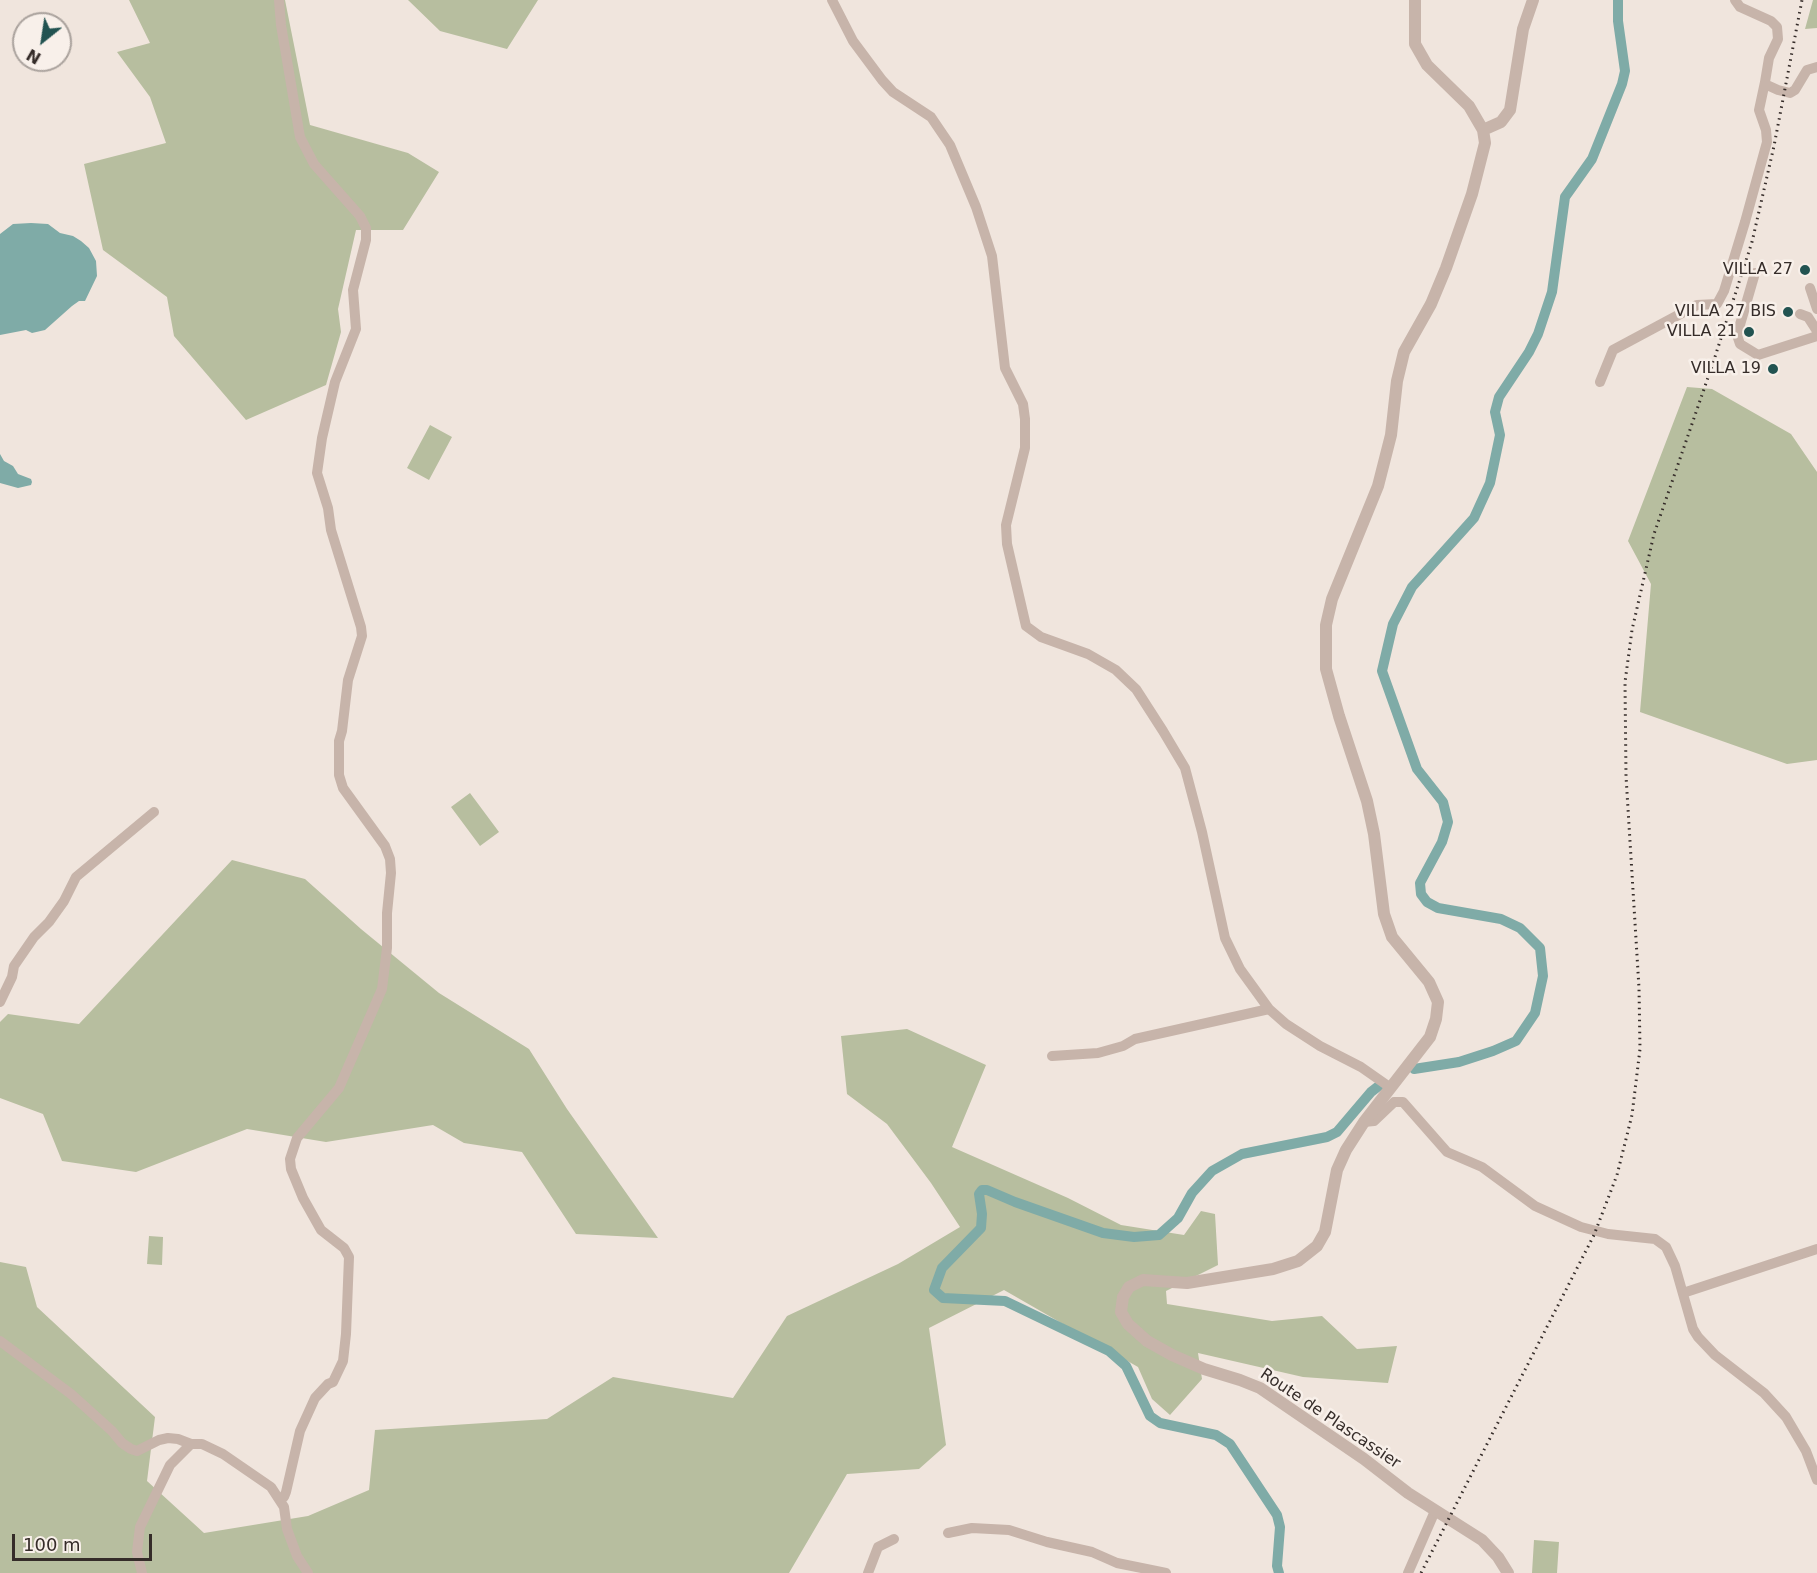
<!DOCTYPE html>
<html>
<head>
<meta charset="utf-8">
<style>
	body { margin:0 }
	#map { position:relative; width:1817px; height:1573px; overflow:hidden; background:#f0e5dd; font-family:"DejaVu Sans",sans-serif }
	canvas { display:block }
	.north { position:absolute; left:12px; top:12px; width:60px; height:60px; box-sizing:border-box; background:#f8f0ea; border:2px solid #aaa29d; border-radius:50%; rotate:210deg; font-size:16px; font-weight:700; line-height:24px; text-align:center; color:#352c29 }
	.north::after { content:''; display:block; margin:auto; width:21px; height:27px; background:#225351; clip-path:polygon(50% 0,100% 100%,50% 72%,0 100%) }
	.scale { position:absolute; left:12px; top:1534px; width:140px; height:27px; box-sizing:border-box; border:3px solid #352c29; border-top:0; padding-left:8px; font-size:18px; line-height:21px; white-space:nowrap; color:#352c29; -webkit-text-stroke:4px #f8f0ea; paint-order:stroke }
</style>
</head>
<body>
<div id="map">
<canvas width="1817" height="1573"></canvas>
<div class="north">N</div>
<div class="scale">100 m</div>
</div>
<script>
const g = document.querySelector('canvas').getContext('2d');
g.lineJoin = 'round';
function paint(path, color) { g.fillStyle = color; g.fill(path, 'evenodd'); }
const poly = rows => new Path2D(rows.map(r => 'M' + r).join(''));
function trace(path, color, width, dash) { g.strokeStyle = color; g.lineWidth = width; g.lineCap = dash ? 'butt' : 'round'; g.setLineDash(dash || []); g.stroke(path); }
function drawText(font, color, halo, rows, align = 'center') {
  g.font = font + ' "DejaVu Sans",sans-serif'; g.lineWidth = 5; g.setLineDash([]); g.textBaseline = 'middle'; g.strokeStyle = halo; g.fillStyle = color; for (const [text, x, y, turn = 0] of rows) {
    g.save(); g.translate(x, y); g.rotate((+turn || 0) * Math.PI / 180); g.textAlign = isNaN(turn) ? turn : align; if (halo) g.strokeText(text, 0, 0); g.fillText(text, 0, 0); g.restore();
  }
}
paint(poly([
	[129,0,285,0,310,125,408,153,439,172,403,230,356,230,338,309,341,332,326,385,246,420,174,336,167,297,103,250,84,164,166,143,150,97,117,52,150,43],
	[408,0,538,0,507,49,440,31],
	[1813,0,1817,0,1817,28,1805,29],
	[1687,387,1712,389,1791,434,1817,472,1817,760,1787,764,1640,712,1651,584,1628,541],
	[430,425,452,437,429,480,407,468],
	[470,793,499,832,480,846,451,807],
	[232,860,305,879,361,929,439,993,529,1049,567,1109,658,1238,576,1234,522,1152,464,1143,433,1125,326,1142,247,1129,136,1172,62,1161,43,1114,0,1098,0,1022,8,1014,79,1024],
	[907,1029,986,1065,952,1147,1068,1198,1121,1225,1184,1235,1201,1211,1215,1214,1218,1265,1166,1291,1167,1304,1272,1321,1322,1316,1357,1349,1397,1346,1388,1383,1303,1377,1198,1353,1202,1379,1170,1415,1152,1399,1138,1367,1004,1290,929,1328,946,1445,919,1469,847,1474,789,1573,0,1573,0,1262,26,1267,37,1307,155,1417,147,1481,204,1533,308,1516,369,1490,375,1430,547,1419,613,1377,733,1398,787,1316,898,1264,960,1227,931,1183,887,1124,847,1094,841,1036],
	[149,1236,163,1237,162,1265,147,1264],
	[1534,1540,1559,1542,1557,1573,1532,1573]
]), '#b7be9f');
paint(poly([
	[31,223,48,224,60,233,73,236,81,241,89,248,96,261,97,276,85,301,79,301,72,306,45,330,32,333,26,330,0,335,0,234,13,224],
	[0,454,4,461,13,466,18,474,31,479,32,482,31,485,18,488,0,483]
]), '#7faba7');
trace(poly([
	[1414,1069,1459,1062,1493,1051,1516,1041,1535,1013,1543,976,1540,948,1520,928,1501,919,1438,908,1427,902,1421,894,1420,883,1442,842,1448,822,1443,802,1417,769,1382,671,1393,624,1412,587,1474,518,1490,483,1500,435,1495,412,1499,397,1529,352,1538,334,1552,292,1565,197,1592,159,1622,84,1625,71,1618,21,1618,0],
	[1279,1573,1277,1566,1280,1527,1277,1515,1230,1444,1216,1435,1160,1423,1150,1416,1126,1366,1109,1351,1005,1301,943,1298,934,1290,942,1268,981,1228,982,1214,979,1194,982,1190,987,1190,1015,1202,1103,1233,1134,1237,1159,1235,1178,1218,1192,1193,1212,1171,1242,1154,1327,1137,1337,1132,1371,1092,1380,1085]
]), '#7faba7', 10);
trace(poly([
	[832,0,853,41,882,80,893,92,931,117,950,145,976,207,992,256,1005,368,1023,404,1025,419,1025,448,1006,525,1007,544,1026,626,1041,637,1088,654,1116,670,1136,689,1163,731,1185,768,1202,832,1225,938,1240,969,1269,1009,1286,1024,1320,1046,1361,1067,1391,1088],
	[1735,0,1740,7,1771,21,1777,27,1778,39,1769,58,1765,82,1767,85,1778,90,1790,93,1795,90,1807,70,1817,67],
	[1755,273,1737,335,1740,344,1758,355,1817,336],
	[1810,288,1817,309],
	[1800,314,1808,317,1817,331],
	[1600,382,1613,350,1697,305,1717,304,1724,291,1745,222,1767,142,1766,130,1759,110,1765,82],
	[0,1002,12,977,14,966,34,937,49,922,64,901,76,877,154,812],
	[1052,1056,1098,1053,1123,1046,1135,1039,1269,1009],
	[1364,1122,1374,1121,1394,1102,1403,1102,1447,1152,1482,1167,1535,1206,1581,1227,1608,1234,1655,1239,1666,1247,1675,1266,1693,1329,1698,1337,1715,1355,1764,1393,1786,1417,1806,1451,1817,1480],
	[1683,1293,1817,1249],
	[0,1341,71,1394,112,1431,122,1443,131,1449,137,1451,159,1440,168,1438,178,1439,191,1444,202,1444,223,1454,271,1487,284,1507,287,1529,297,1556,308,1573],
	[278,1498,284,1497,286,1492,300,1431,315,1398,328,1384,333,1382,343,1361,346,1334,349,1257,344,1248,321,1230,303,1198,291,1169,290,1159,297,1138,339,1088,382,989,387,948,387,913,391,873,390,859,385,846,343,788,339,775,339,741,342,731,348,680,362,636,361,627,331,530,328,508,317,473,322,438,335,382,356,329,353,290,366,240,366,228,360,216,314,164,300,137,281,25,279,0],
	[948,1533,972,1528,1009,1530,1047,1542,1092,1552,1117,1563,1166,1573],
	[142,1573,137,1552,140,1527,170,1465,191,1444],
	[868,1573,878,1547,894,1539],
	[1408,1573,1435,1511]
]), '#c7b4aa', 10);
trace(poly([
	[1415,0,1415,44,1427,65,1469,106,1483,130,1485,143,1472,194,1446,268,1431,304,1404,352,1397,381,1391,435,1378,486,1332,599,1326,625,1326,669,1339,716,1367,801,1374,834,1384,914,1392,937,1429,982,1438,1002,1436,1019,1430,1037,1364,1122,1346,1150,1337,1170,1325,1232,1317,1246,1298,1261,1273,1269,1187,1283,1143,1280,1129,1287,1123,1297,1121,1312,1128,1324,1147,1341,1172,1355,1204,1369,1240,1380,1260,1388,1364,1459,1408,1493,1482,1540,1498,1557,1508,1573],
	[1483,130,1501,122,1510,110,1523,29,1533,0]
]), '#c7b4aa', 12);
trace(poly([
	[1421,1573,1594,1235,1617,1175,1632,1115,1640,1049,1639,988,1626,776,1625,682,1632,630,1654,534,1713,363,1752,242,1774,146,1802,0]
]), '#352c29', 3, [1.5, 4.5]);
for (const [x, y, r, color] of [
	[1805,270,6,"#225351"],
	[1788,312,6,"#225351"],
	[1749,332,6,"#225351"],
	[1773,369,6,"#225351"]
]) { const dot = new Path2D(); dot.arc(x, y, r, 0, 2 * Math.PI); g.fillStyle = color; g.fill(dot); trace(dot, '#f8f0ea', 2); }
drawText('16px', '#352c29', '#f8f0ea', [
	["VILLA 27",1793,270],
	["VILLA 27 BIS",1776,312],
	["VILLA 21",1737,332],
	["VILLA 19",1761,369]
], 'right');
drawText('16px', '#352c29', '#f8f0ea', [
	["Route de Plascassier",1330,1419,34]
]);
</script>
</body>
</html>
